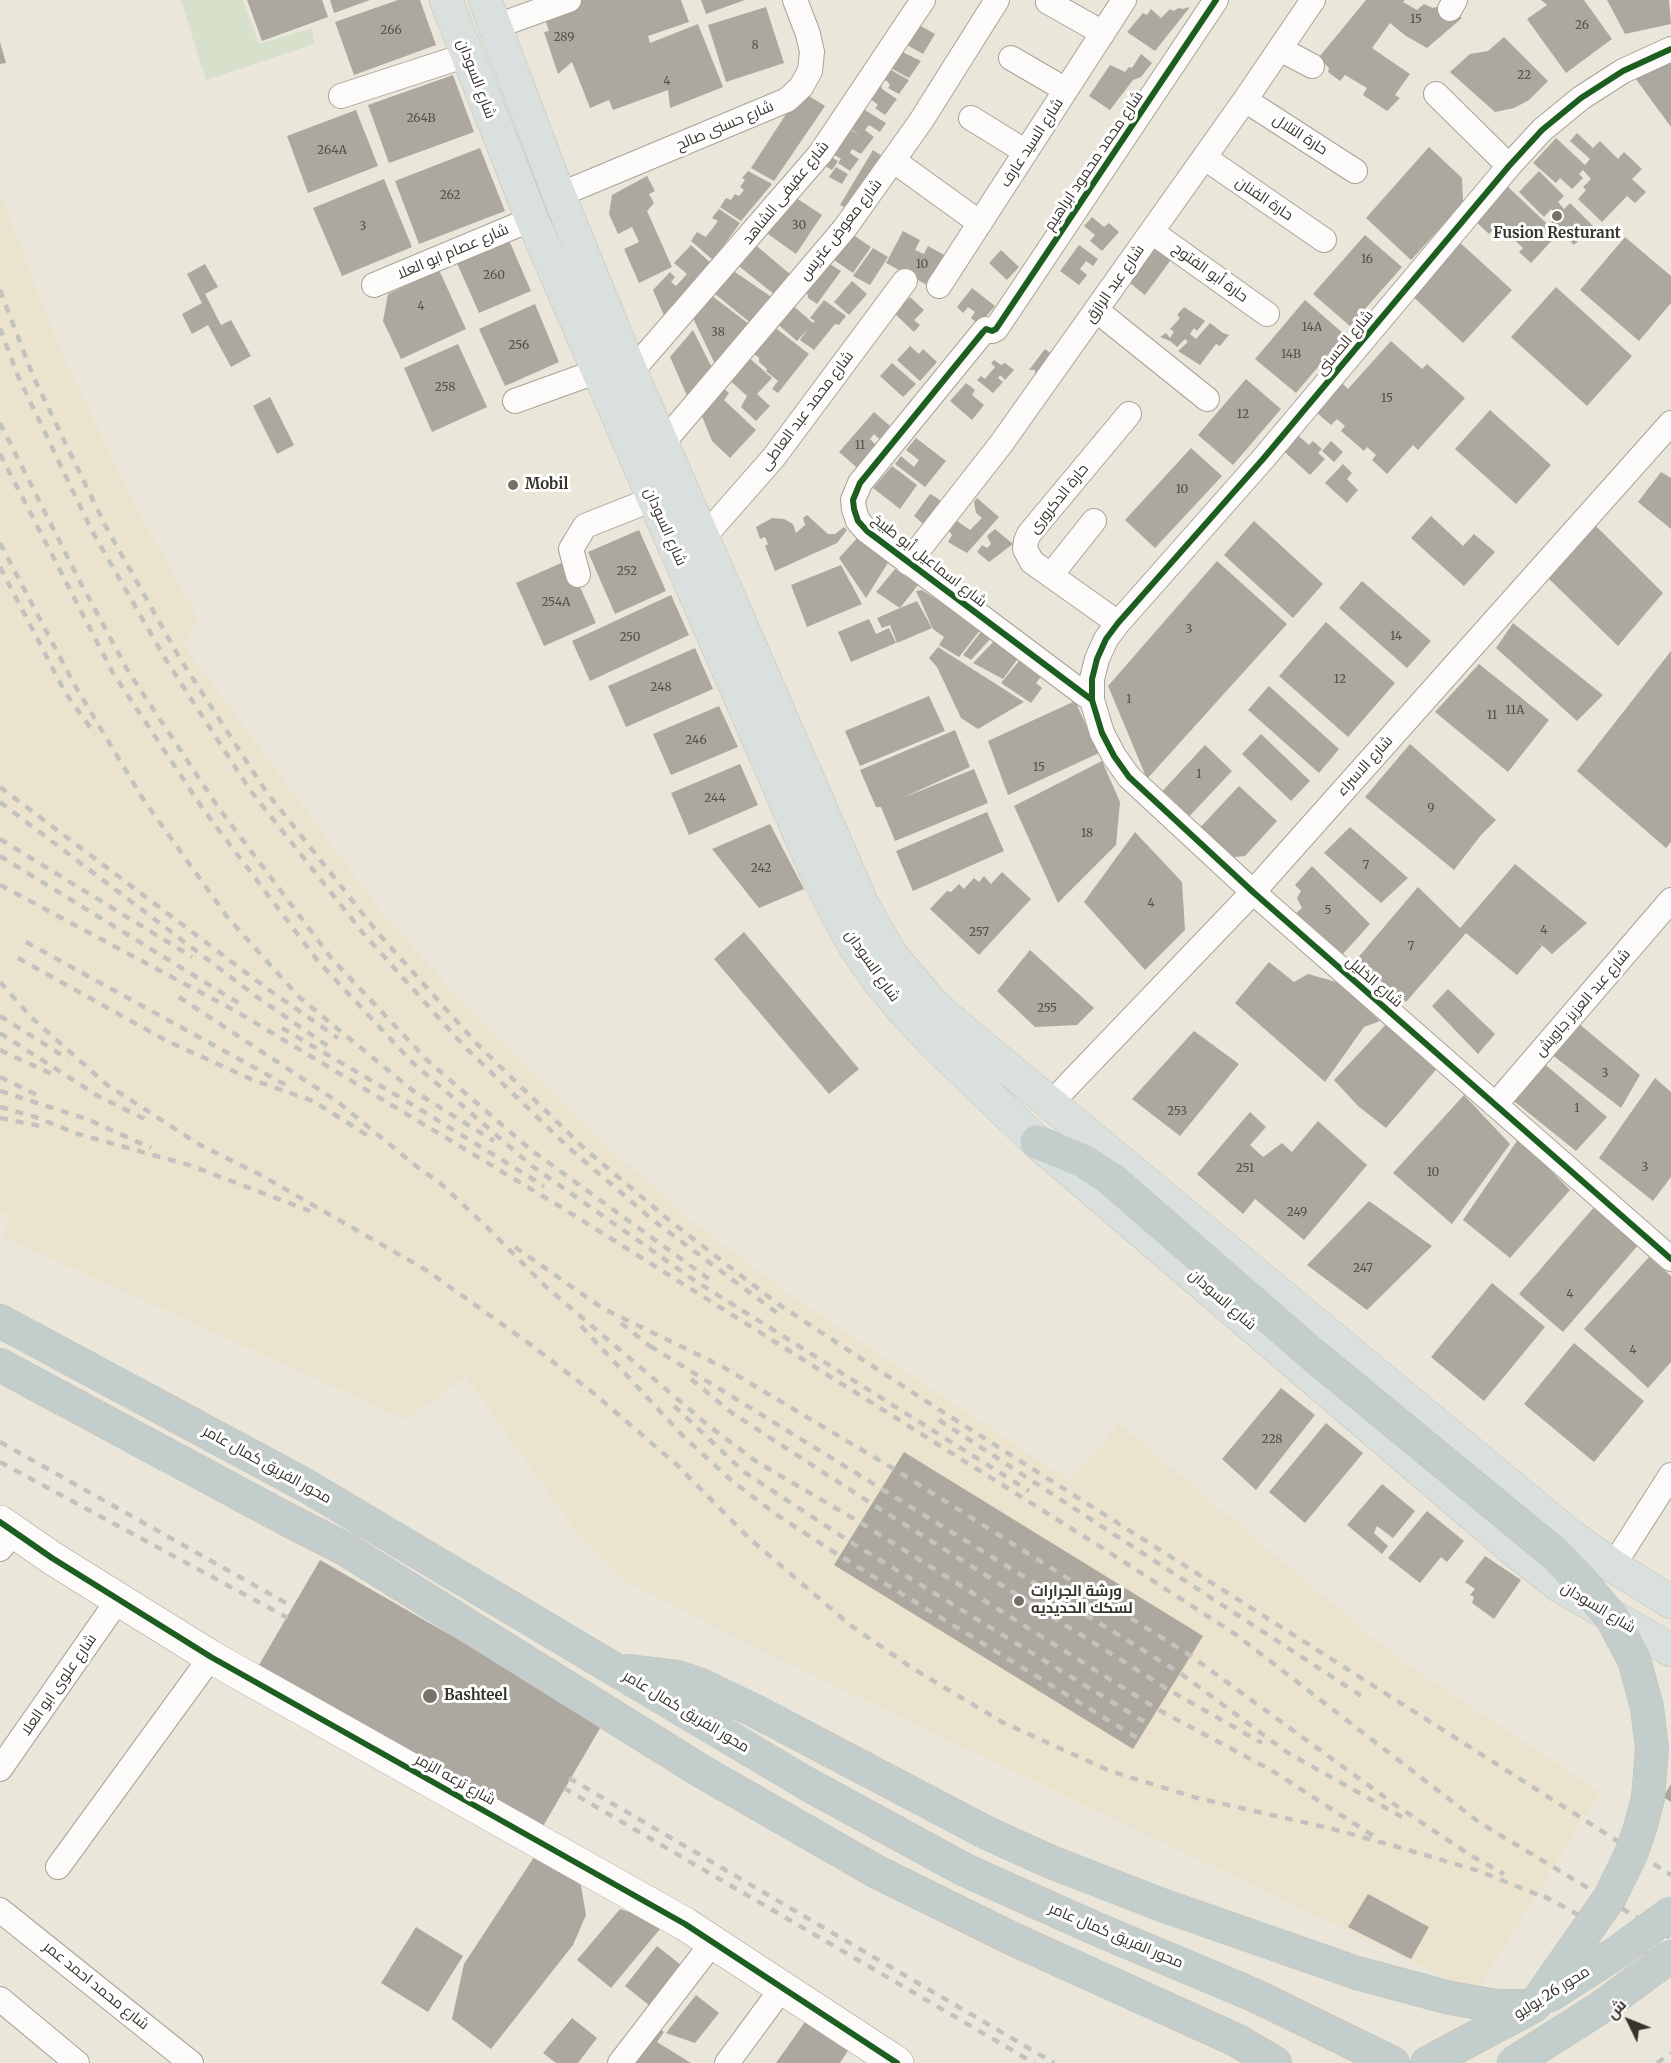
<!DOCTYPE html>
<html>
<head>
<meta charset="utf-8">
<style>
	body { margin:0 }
	#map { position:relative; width:1671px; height:2063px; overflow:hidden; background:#eae6d9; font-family:Merriweather,Cairo,serif }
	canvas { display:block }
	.north { position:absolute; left:1599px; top:1991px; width:60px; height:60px; -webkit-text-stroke:4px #fff; paint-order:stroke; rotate:313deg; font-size:16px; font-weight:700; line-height:24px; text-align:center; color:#37342b }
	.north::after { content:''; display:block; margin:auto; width:21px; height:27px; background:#37342b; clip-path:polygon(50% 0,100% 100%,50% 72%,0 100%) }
</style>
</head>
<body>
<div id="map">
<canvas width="1671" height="2063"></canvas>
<div class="north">ش</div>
</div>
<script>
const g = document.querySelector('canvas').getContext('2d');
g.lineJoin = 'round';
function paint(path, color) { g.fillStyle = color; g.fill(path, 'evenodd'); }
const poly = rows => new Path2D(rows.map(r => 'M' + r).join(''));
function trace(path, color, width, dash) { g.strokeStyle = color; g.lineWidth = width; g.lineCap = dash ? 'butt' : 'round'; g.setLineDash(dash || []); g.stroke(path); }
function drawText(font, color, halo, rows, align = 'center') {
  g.font = font + ' Merriweather,Cairo,serif'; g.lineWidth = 6; g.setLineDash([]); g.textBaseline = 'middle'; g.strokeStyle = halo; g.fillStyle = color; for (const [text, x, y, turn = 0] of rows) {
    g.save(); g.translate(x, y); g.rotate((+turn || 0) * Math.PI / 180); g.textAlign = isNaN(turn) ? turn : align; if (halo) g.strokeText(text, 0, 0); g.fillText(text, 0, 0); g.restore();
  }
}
paint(poly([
	[0,194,65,361,141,516,198,618,184,646,389,922,495,1036,598,1138,688,1218,792,1296,1070,1481,1119,1424,1396,1657,1600,1792,1476,1992,783,1661,630,1584,581,1539,466,1376,406,1420,2,1236,11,1217,0,1212]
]), '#ebe3cd');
paint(poly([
	[181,0,243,0,259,44,312,28,314,44,206,80]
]), '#d6e0ca');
paint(poly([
	[247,0,322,0,328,17,262,41],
	[330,0,370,0,334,13],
	[398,0,420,0,436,45,354,75,335,22],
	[573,0,681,0,689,22,648,36,650,43,698,24,723,87,670,108,668,90,613,110,609,100,590,108,572,62,558,74,544,32,549,31,542,11],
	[701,0,745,0,706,14],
	[1366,0,1405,0,1403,2,1417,10,1424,4,1433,8,1441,6,1462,18,1427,48,1406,36,1390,23,1372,48,1410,74,1395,95,1400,98,1387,111,1363,95,1367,88,1345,75,1340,81,1328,72,1329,68,1324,63,1320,68,1315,62],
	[1541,0,1584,0,1612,39,1566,73,1527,19,1547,5],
	[1607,0,1669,0,1671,24,1625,34],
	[766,7,784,63,726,82,708,25],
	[1190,7,1155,51,1127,32,1143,13,1147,15,1151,9,1161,18,1170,9,1173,11,1179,8,1183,9],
	[912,21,935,34,923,54,900,41],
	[1504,37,1548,81,1529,100,1514,108,1495,112,1450,72,1470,54,1488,51],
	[0,42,6,63,0,64],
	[894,48,921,61,909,78,883,64],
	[1141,54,1152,63,1141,77,1133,80,1110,110,1089,96,1110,65,1125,72,1129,67,1132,68],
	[1671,54,1671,127,1630,71],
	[882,65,909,80,899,94,888,88,890,85,887,81,884,80,881,85,882,89,897,99,885,115,875,108,878,105,868,97],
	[453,75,474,132,389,163,368,105],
	[801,91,825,106,774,181,751,168],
	[855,104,886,123,880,132,869,125,865,130,874,137,861,154,852,149,850,153,859,159,850,171,838,163,841,159,825,149,842,124,860,136,843,123],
	[356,110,378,166,308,193,287,136],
	[1577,133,1593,148,1600,141,1618,159,1624,152,1642,169,1632,179,1646,192,1635,203,1627,196,1602,222,1578,199,1586,190,1583,187,1591,179,1583,170,1579,174,1583,178,1572,189,1560,178,1556,183,1533,163,1556,138,1585,165,1590,159,1570,141],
	[1429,147,1462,178,1463,203,1411,260,1366,218],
	[480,148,505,211,419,244,395,181],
	[873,150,891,162,855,212,840,205],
	[823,152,838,161,832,170,822,164],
	[836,167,848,174,842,184,829,177],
	[748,171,772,184,741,221,720,207,726,198,731,200,735,194,739,196,744,190,740,187,745,180,742,178],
	[1539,171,1564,196,1558,202,1564,209,1570,203,1593,226,1574,245,1551,222,1557,216,1551,209,1544,217,1519,192],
	[647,176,655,191,649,194,654,203,647,211,672,267,639,283,624,249,639,242,632,227,618,234,609,214,612,195],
	[384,179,412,247,342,276,313,208],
	[1506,185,1558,234,1531,263,1519,252,1523,248,1498,225,1489,234,1473,219],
	[790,194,822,215,796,254,761,229],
	[719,209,740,223,713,260,691,241,697,232,706,237,718,221,712,218],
	[1092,217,1104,227,1109,223,1119,232,1102,251,1090,241,1095,235,1084,226],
	[846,230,871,247,853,273,828,256],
	[903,231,920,240,915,250,924,254,928,246,946,256,931,287,886,263],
	[1365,235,1402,267,1350,326,1313,294],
	[1625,237,1671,276,1671,303,1639,341,1580,290],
	[508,238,531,291,479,313,456,261],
	[1456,239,1512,290,1463,343,1408,292],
	[752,242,791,275,775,295,735,263],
	[1154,243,1173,257,1145,295,1126,280],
	[691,245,714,266,665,318,653,290,670,272,675,277,671,282,676,286,687,274,674,263],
	[1079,245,1098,259,1093,266,1086,261,1080,269,1087,275,1079,285,1060,271],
	[873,248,888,257,870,285,853,276],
	[1001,250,1019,267,1007,280,989,263],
	[822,259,841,271,817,304,808,298,808,295,799,288],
	[205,264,218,287,205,294,221,325,231,320,251,356,231,367,208,325,192,334,182,314,202,303,187,274],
	[729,268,773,298,752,324,710,290],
	[439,270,466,329,401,359,383,321,388,294],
	[852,281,867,294,849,315,834,302],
	[1556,287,1632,356,1587,406,1511,337],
	[972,288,995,306,979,325,971,318,975,312,968,307,963,313,957,307],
	[708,293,749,324,716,366,691,314],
	[910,297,924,310,914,320,920,325,914,332,894,313],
	[824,300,846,316,839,325,835,324,814,350,800,340,808,329,797,341,774,321,790,303,813,323,815,321,810,318],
	[1305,300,1345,335,1296,393,1255,359],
	[535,304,559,362,505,386,479,329],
	[1184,307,1205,321,1197,331,1194,328,1190,334,1196,339,1210,323,1223,333,1229,335,1220,346,1216,344,1200,365,1178,351,1188,342,1185,339,1177,347,1170,341,1160,337,1166,333,1170,338,1174,332,1170,329,1180,318,1177,315],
	[769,323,809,354,778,393,772,389,778,381,766,371,767,369,759,362,759,358,748,349],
	[693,330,717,378,692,407,670,357],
	[1391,341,1422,369,1427,364,1465,398,1418,450,1413,445,1387,474,1372,460,1376,455,1367,447,1364,451,1341,431,1345,426,1337,419,1331,425,1316,412,1342,383,1348,389],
	[458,344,487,407,432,432,404,368],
	[910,346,919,354,923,349,937,362,920,381,897,360],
	[1045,349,1053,355,1043,378,1035,374,1035,370,1029,370],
	[746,355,772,378,757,394,770,406,756,421,741,407,747,396,726,377],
	[994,360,1001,365,1005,363,1014,370,1005,380,1000,375,998,378,1003,382,993,393,977,380,981,376,985,379,995,367,991,363],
	[892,363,916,384,903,397,880,376],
	[1246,379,1281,409,1233,465,1198,435],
	[966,383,975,390,972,395,984,405,972,420,950,401],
	[722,387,729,393,724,400,756,430,730,458,712,441,700,411],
	[270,397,294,445,277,454,253,406],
	[1490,410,1551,465,1516,504,1455,449],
	[874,412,897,432,886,445,874,434,870,439,876,445,862,472,839,452],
	[1293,431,1309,445,1313,441,1322,449,1318,453,1325,459,1310,475,1279,447],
	[916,438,946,461,925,487,895,464,901,456,914,467,919,460,906,450],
	[1331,441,1343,452,1334,462,1322,451],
	[1191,448,1222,476,1155,548,1125,520],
	[1343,464,1352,473,1347,479,1358,490,1347,503,1325,483],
	[892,466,917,485,900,509,873,488],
	[1661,472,1671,478,1671,529,1638,502],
	[930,494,934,496,959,514,928,528,914,516],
	[977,498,999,517,967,553,948,542,952,535,949,531,957,521,970,530,982,518,976,513,974,502],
	[807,515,828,534,835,534,844,527,847,530,837,543,775,571,765,546,768,544,765,537,760,539,756,527,772,518,784,519,793,524,796,533,805,525,803,518],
	[1431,516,1463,546,1474,534,1495,552,1464,586,1411,538],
	[1254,521,1323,584,1293,618,1224,555],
	[1596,526,1663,593,1618,646,1547,577],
	[995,529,1013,544,989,562,977,552,982,545,987,548,991,544,987,536],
	[639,530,666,591,615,614,588,552],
	[859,536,891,558,866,598,839,558],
	[568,560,596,623,544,646,516,583],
	[1217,561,1287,624,1147,779,1108,686],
	[841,565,862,604,807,627,791,585],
	[895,569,918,585,900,608,917,601,932,628,897,643,890,625,882,628,877,618,900,608,876,592],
	[1362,581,1431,641,1407,668,1339,608],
	[922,590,981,629,959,657,939,645,944,637,933,629,916,591],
	[671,595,689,635,590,681,572,641],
	[869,619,876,634,889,628,896,643,851,662,838,632],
	[1326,622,1395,683,1348,737,1279,676],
	[1513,623,1603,695,1577,721,1496,648],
	[983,629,992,637,971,660,963,655],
	[996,639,1022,653,1003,679,973,663],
	[938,647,1024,702,978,729,961,718,937,667,929,658],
	[695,648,713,689,626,727,608,686],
	[1671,651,1671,842,1666,848,1577,771],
	[1023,656,1045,672,1036,683,1042,688,1031,703,1001,683],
	[1479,664,1549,720,1508,772,1435,712],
	[1269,686,1339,749,1319,773,1248,710],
	[929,696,945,731,860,766,845,731],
	[1075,701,1099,753,1008,795,988,741],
	[719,706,738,747,671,775,653,734],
	[955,730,970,767,900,799,974,769,988,803,895,841,881,807,876,807,860,770],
	[1261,734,1310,781,1291,801,1242,754],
	[1410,744,1496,820,1481,835,1454,870,1365,797],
	[1205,745,1232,771,1184,822,1157,797],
	[1102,761,1120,802,1116,845,1058,903,1014,806],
	[740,764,758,805,689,835,671,793],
	[1239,786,1277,821,1245,856,1224,858,1196,832],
	[987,812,1004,851,913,891,896,851],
	[770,824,804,889,759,908,712,849],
	[1350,827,1408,878,1381,903,1324,853],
	[1135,832,1182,882,1185,930,1145,970,1084,902],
	[1515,864,1587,923,1552,954,1537,941,1542,946,1517,975,1466,933,1406,1002,1356,960,1418,887,1460,928],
	[1312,866,1370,924,1342,955,1295,914,1302,908,1297,898,1301,891,1295,885],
	[1002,872,1031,899,979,955,930,909,947,891,951,892,959,884,964,889,974,878,979,882,984,876,991,884],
	[744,932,859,1069,829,1094,714,959],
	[1030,950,1094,1008,1077,1025,1035,1027,997,991],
	[1269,962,1294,982,1308,974,1340,983,1380,1021,1364,1027,1325,1082,1235,1003],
	[1448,989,1495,1034,1478,1054,1432,1006],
	[1390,1020,1440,1065,1386,1128,1358,1106,1334,1080],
	[1577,1022,1640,1075,1621,1108,1551,1054],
	[1194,1031,1239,1064,1180,1136,1132,1099],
	[1541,1061,1607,1117,1576,1151,1510,1098],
	[1655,1078,1671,1092,1671,1177,1653,1201,1599,1158],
	[1464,1095,1510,1144,1452,1224,1393,1173],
	[1250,1112,1266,1127,1250,1145,1263,1157,1282,1143,1292,1152,1318,1121,1367,1165,1304,1240,1255,1199,1243,1214,1197,1174],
	[1519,1138,1570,1190,1510,1258,1463,1220],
	[1369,1201,1432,1246,1367,1310,1307,1265],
	[1595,1206,1639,1244,1563,1332,1519,1294],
	[1649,1257,1671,1276,1671,1362,1648,1388,1584,1329],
	[1492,1283,1545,1327,1484,1401,1431,1357],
	[1574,1343,1644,1401,1594,1462,1524,1404],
	[1281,1388,1315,1415,1256,1490,1222,1459],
	[1326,1423,1363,1453,1305,1523,1269,1492],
	[904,1452,1203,1636,1133,1749,834,1565],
	[1382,1484,1415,1511,1393,1538,1377,1526,1374,1533,1388,1546,1382,1554,1347,1525],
	[1427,1511,1464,1541,1447,1562,1441,1557,1420,1583,1388,1558],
	[1485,1556,1521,1580,1494,1619,1472,1603,1474,1597,1470,1595,1475,1589,1465,1582],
	[320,1560,603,1723,539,1833,256,1670],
	[1671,1784,1671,1802,1663,1797],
	[540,1848,579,1874,586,1915,573,1945,491,2049,452,2019,464,1964],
	[1368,1894,1429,1927,1411,1959,1348,1927],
	[620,1909,665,1923,611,1988,577,1960],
	[416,1927,463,1956,428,2012,381,1983],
	[657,1946,681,1965,650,2006,625,1986],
	[696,1995,719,2013,695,2043,666,2033],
	[572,2018,597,2038,578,2063,556,2063,543,2053],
	[807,2019,849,2049,840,2063,776,2063],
	[653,2024,664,2032,657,2042,691,2063,633,2063]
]), '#ada89f');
const street = poly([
	[1048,2,1103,33],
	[1450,9,1455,0],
	[494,27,569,0],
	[1280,49,1312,66],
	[1671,49,1623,71,1581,98,1542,130,1509,166,1263,459,1118,623,1106,639,1097,659,1092,679,1092,700,1102,733,1114,756,1129,777,1253,892,1671,1259],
	[1011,58,1066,90],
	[1436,94,1509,166],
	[341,96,467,55],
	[1245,100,1355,171],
	[971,118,1026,152],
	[1205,158,1324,240],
	[894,161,980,223],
	[559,195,787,100,801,87,810,71,812,52,808,34,795,0],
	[1152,232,1267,314],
	[374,285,532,219],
	[939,286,1124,0],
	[1096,310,1207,399],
	[631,372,820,154,923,0],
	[515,401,598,371],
	[662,444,845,228,921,121,997,0],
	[703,538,774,457,905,281],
	[908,563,1001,444,1245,100,1313,0],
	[578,575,571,549,585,526,653,499],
	[1051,575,1094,521],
	[1118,623,1032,562,1025,549,1026,541,1029,534,1129,414],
	[1092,700,867,531,858,521,854,509,853,500,860,483,983,332,986,329,992,331,996,329,1216,0],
	[1051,1103,1253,892,1671,423],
	[1495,1105,1671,900],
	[0,1549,14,1531],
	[1613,1566,1671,1475],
	[0,1769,118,1600],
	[58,1867,211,1657],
	[0,1910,191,2063],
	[0,1999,77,2063],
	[620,2063,713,1942],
	[727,2063,783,1987]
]);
const secondary = poly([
	[0,1522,52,1558,211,1657,685,1924,897,2063]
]);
const primary = poly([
	[446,0,532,219,818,876,836,912,856,948,879,981,905,1012,933,1042,1037,1142,1514,1550,1560,1586,1671,1650],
	[485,0,559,195,631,372,863,906,892,956,929,1000,950,1020,1572,1537,1613,1566,1671,1602]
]);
const highway = poly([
	[1037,1142,1083,1161,1111,1179],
	[0,1321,305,1485,809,1785,965,1870,1092,1927,1256,1996,1393,2063],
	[0,1365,290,1521,345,1549,701,1771,877,1872,1015,1940,1236,2040,1275,2063],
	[627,1671,677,1677,701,1685,759,1713,987,1833,1051,1862,1162,1905,1357,1973,1450,1998,1497,2006,1534,2006],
	[1427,2063,1532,2007]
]);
trace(street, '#a6a399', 26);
trace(secondary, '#a6a399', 34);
trace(primary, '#c4c2bb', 34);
trace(highway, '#c4c2bb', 34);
trace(street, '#fcfbf9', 24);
trace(secondary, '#fcfbf9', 33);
trace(primary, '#d9e0dd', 33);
trace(highway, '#c3cdcb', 33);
trace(poly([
	[0,290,33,376,105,525,179,657,265,790,378,933,478,1045,584,1148,670,1221,778,1304,918,1396,1671,1875],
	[0,328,18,376,92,531,166,660,250,790,363,933,463,1045,569,1148,654,1221,781,1316],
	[0,423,76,574,128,671,218,807,332,959,428,1061,531,1150,709,1279],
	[0,454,113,673,203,809,317,960,413,1063,532,1166,694,1280,1029,1491],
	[0,543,74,684,143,799,228,918,299,997,412,1090,494,1141],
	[0,567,66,694,95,734],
	[0,787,269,990,338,1038],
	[0,802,257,997,329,1047],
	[0,839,192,957],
	[0,856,245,1007],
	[0,885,239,1013,564,1209,1104,1549,1235,1634,1480,1823,1671,1938],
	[26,942,286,1085],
	[18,958,167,1041,253,1080,313,1101,367,1135],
	[0,982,31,1017,106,1084,200,1145,259,1174,426,1270,527,1342,591,1391,677,1465,750,1539,850,1625,912,1668,1002,1722,1110,1771,1197,1798,1333,1829,1398,1847,1479,1871,1551,1900],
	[179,997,338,1102,416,1166,440,1183,490,1230,545,1286,709,1426,757,1462,861,1523,1157,1709,1271,1770,1375,1837],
	[0,1016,68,1059],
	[282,1028,413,1105,544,1186],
	[0,1033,98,1096,151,1122],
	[0,1050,58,1077],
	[0,1077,43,1098],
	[0,1091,87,1119,151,1148],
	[0,1107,35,1117,78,1134,189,1165,310,1211],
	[0,1118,40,1126],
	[515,1247,602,1308,723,1367,894,1469,1191,1656,1394,1804,1470,1855,1504,1874],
	[621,1323,656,1351],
	[581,1326,683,1436,732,1481,777,1515,840,1556,1139,1739],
	[650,1346,1180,1673,1288,1753,1402,1817],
	[691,1379,732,1413,872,1504,1169,1690,1262,1743],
	[674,1406,744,1472,849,1541,1148,1724],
	[939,1420,1366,1699],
	[0,1442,293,1607],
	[0,1462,288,1618],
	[569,1778,1054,2063],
	[564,1788,1034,2063],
	[1544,1896,1671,1966],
	[1657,2063,1671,2053]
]), '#c3c2bf', 4.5, [8, 8]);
const highwayBridge = poly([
	[1111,1179,1312,1354,1555,1554,1582,1582,1612,1618,1634,1660,1647,1707,1652,1749,1648,1798,1640,1828,1631,1854,1610,1897,1534,2006],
	[1549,1996,1619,1951,1671,1913],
	[1513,2063,1603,2006,1671,1956]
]);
trace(highwayBridge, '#c4c2bb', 34, []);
trace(highwayBridge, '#c3cdcb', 33);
trace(poly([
	[1671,49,1623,71,1581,98,1542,130,1509,166,1263,459,1118,623,1106,639,1097,659,1092,679,1092,700,1102,733,1114,756,1129,777,1253,892,1671,1259],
	[1092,700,867,531,858,521,854,509,853,500,860,483,983,332,986,329,992,331,996,329,1216,0],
	[0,1522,52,1558,211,1657,685,1924,897,2063]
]), '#1b5e20', 6);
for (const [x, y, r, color] of [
	[1557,216,6,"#767268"],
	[513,485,6,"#767268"],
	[1019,1601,6,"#767268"],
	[430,1696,8,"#767268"]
]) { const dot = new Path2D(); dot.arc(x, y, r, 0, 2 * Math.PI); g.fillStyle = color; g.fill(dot); trace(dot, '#fff', 2); }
drawText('12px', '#545148', null, [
	["15",1416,20],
	["26",1582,26],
	["266",391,31],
	["289",564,38],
	["8",755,46],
	["22",1524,76],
	["4",667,82],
	["264B",421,119],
	["264A",332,151],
	["262",450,196],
	["30",799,226],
	["3",363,227],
	["16",1367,260],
	["10",922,265],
	["260",494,276],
	["4",421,307],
	["14A",1312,328],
	["38",718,333],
	["256",519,346],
	["14B",1291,355],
	["258",445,388],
	["15",1387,399],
	["12",1243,415],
	["11",860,446],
	["10",1182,490],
	["252",627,572],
	["254A",556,603],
	["3",1189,630],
	["14",1396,637],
	["250",630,638],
	["12",1340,680],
	["248",661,688],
	["1",1129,700],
	["11A",1515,711],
	["11",1492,716],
	["246",696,741],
	["15",1039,768],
	["1",1199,775],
	["244",715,799],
	["9",1431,809],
	["18",1087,834],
	["7",1366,866],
	["242",761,869],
	["4",1151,904],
	["5",1328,911],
	["4",1544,931],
	["257",979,933],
	["7",1411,947],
	["255",1047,1009],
	["3",1605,1074],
	["1",1577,1109],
	["253",1177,1112],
	["3",1645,1168],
	["251",1245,1169],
	["10",1433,1173],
	["249",1297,1213],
	["247",1363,1269],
	["4",1570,1295],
	["4",1633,1351],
	["228",1272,1440]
]);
drawText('15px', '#37342b', '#fff', [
	["شارع السودان",476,79,69],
	["شارع حسنى صالح",725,126,-23],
	["حارة التلال",1300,135,33],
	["شارع السيد عارف",1032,143,-57],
	["شارع محمد محمود ابراهيم",1094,161,-56],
	["شارع عفيفى الشاهد",786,193,-51],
	["حارة الفنان",1264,199,34],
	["شارع معوض عتريس",841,230,-52],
	["شارع عصام ابو العلا",453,252,-23],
	["حارة أبو الفتوح",1210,273,36],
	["شارع عبد الرازق",1115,284,-55],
	["شارع الحسنى",1345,343,-50],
	["شارع محمد عبد العاطى",807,411,-53],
	["حارة الدكرورى",1059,499,-51],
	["شارع السودان",665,527,66],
	["شارع اسماعيل أبو طبيخ",929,561,38],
	["شارع الاسراء",1365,766,-48],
	["شارع السودان",872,966,55],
	["شارع الخليل",1374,982,41],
	["شارع عبد العزيز جاويش",1583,1003,-49],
	["شارع السودان",1222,1300,41],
	["محور الفريق كمال عامر",267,1465,29],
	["شارع السودان",1598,1608,31],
	["شارع علوى ابو العلا",59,1685,-55],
	["محور الفريق كمال عامر",686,1712,31],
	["شارع ترعه الزمر",455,1780,29],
	["محور الفريق كمال عامر",1116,1936,23],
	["شارع محمد احمد عمر",96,1986,39],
	["محور 26 يوليو",1552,1993,-32]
]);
drawText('bold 15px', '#37342b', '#fff', [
	["Fusion Resturant",1557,234,"center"],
	["Mobil",525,485],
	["ورشة الجرارات",1031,1592],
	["لسكك الحديديه",1031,1609],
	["Bashteel",444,1696]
], 'left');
</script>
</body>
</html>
